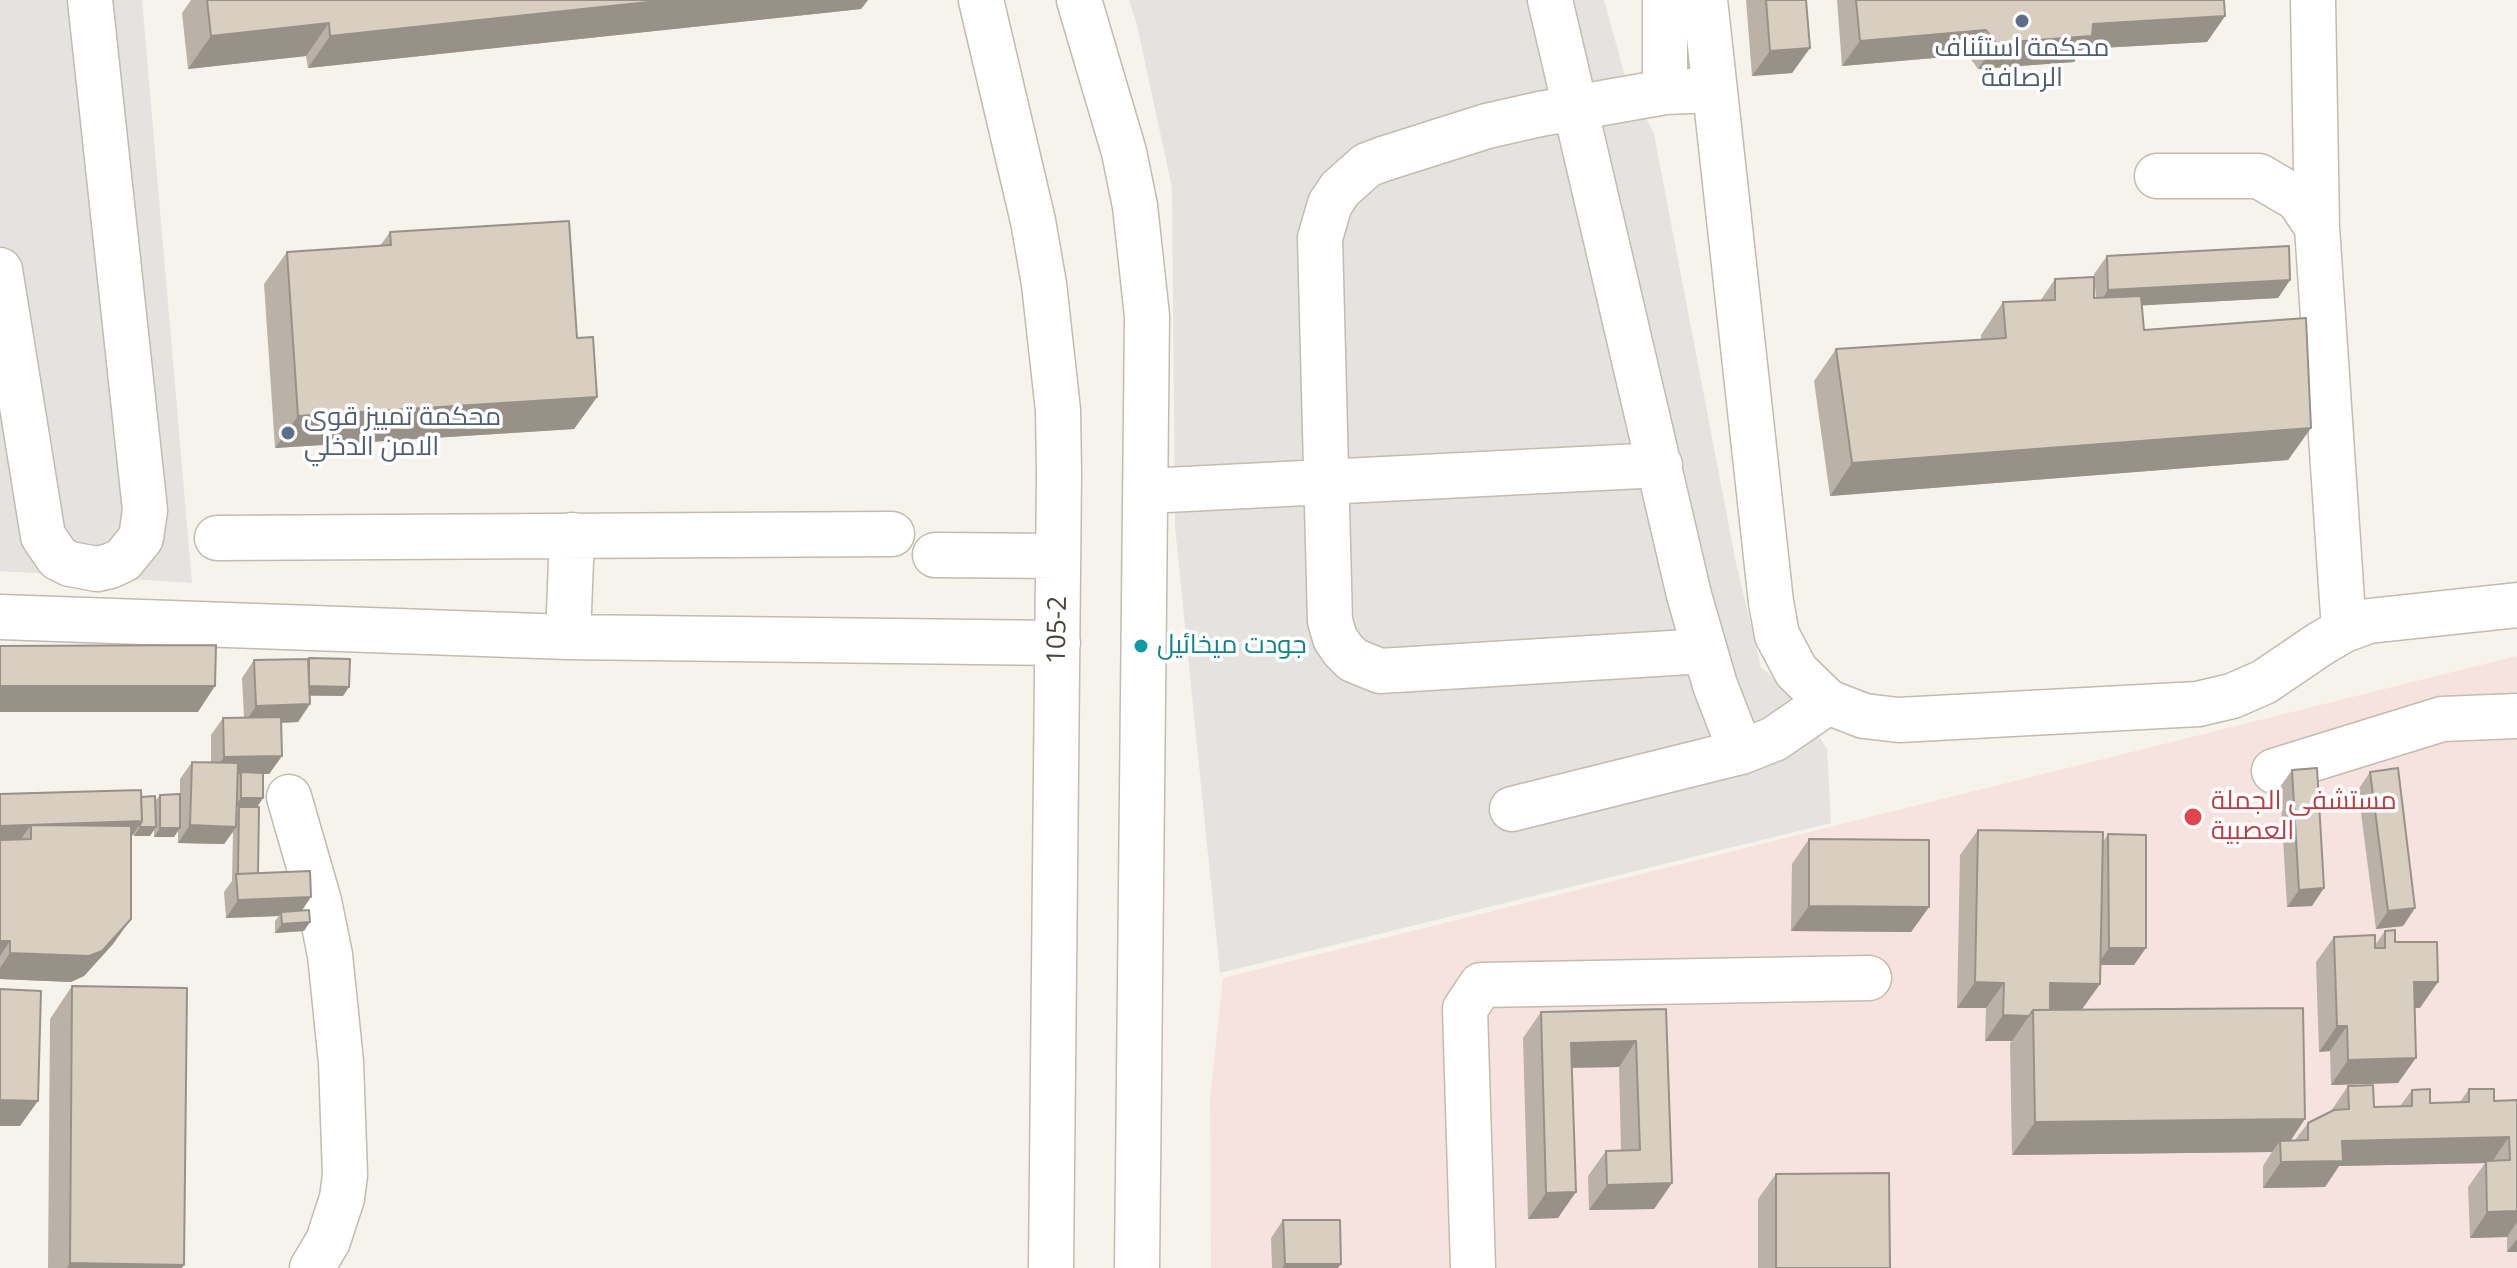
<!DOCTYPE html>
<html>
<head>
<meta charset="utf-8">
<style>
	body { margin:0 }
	canvas { display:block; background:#f6f3ec }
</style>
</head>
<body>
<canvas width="2517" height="1268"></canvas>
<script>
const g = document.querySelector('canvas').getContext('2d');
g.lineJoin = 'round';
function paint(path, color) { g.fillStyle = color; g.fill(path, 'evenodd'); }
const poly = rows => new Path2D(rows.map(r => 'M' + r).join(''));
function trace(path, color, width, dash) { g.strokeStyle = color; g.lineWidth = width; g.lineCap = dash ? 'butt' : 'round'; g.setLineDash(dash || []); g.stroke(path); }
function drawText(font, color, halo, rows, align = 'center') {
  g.font = font + ' "Open Sans",Cairo,sans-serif'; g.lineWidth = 7; g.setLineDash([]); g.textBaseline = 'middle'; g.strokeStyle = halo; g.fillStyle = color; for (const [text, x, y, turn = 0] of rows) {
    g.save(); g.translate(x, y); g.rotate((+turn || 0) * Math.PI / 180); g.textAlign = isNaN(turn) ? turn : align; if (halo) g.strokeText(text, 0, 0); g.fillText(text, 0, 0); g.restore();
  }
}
paint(poly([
	[2517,656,2517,1268,1211,1268,1210,1098,1223,978]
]), '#f6e3e0');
paint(poly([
	[0,0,142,0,192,583,0,571],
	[1129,0,1604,0,1625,76,1654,134,1736,563,1761,667,1794,697,1827,749,1831,823,1220,973,1175,527,1172,188,1137,25]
]), '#e5e3e0');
const minor = poly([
	[981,0,1033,221,1044,284,1058,410,1059,474,1051,1268],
	[1079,0,1124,152,1135,206,1147,316,1137,1268],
	[1550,0,1689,595,1715,685,1741,752],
	[1665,0,1665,92],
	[1705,0,1771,602,1777,635,1796,671,1828,702,1864,716,1899,720,2198,704,2232,696,2264,682,2320,644,2344,630,2369,621,2517,605],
	[2313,0,2317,227],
	[2157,176,2259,176,2298,199,2317,227,2344,630],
	[0,270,43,536,58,558,70,564,97,569,110,566,123,560,141,538,145,510,90,0],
	[1147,491,1660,465],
	[217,538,892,534],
	[935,555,1058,556],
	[0,617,568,637,1058,643],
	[568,637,572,535],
	[1704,651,1380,671,1353,660,1343,650,1335,638,1330,621,1320,238,1330,204,1340,189,1367,165,1383,159,1487,126,1540,114,1665,92,1714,90],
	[2274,771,2442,719,2517,716],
	[289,797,319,901,330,955,341,1062,345,1175,342,1198,328,1241,312,1268],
	[1512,809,1741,752,1774,739,1828,702],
	[1473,1268,1465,1009,1481,985,1869,978]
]);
trace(minor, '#c2bbae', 47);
trace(minor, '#fff', 44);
paint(poly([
	[191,0,868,0,861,9,308,68,306,56,188,69,182,13],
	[1746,0,1806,0,1810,48,1792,73,1752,76],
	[1837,0,2224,0,2225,16,2207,42,2083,49,2074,62,1978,69,1968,55,1842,66],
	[390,232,577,338,597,397,574,429,275,448,264,284,287,252,380,246],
	[2107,256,2290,280,2278,298,2142,305,2144,330,2311,428,2288,460,1830,496,1814,381,1836,349,1981,339,1981,335,2003,302,2040,301,2055,279,2096,298,2094,274],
	[254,660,343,696,310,696,310,704,298,722,281,723,282,756,269,774,263,774,263,798,257,807,237,807,237,810,239,807,258,873,302,911,304,931,275,933,275,921,279,916,226,918,224,892,232,881,233,832,224,844,178,843,178,830,174,837,154,837,154,829,150,836,134,836,133,834,131,837,113,944,84,976,71,982,0,979,0,794,141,797,155,801,160,795,180,794,180,779,192,762,211,762,211,735,223,718,244,717,242,678],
	[2292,770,2312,906,2287,907,2280,787],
	[2370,772,2415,908,2403,926,2376,929,2358,790],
	[1978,830,2103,842,2108,834,2134,965,2100,965,2100,984,2082,1009,2050,1009,2050,1010,2291,1140,2295,1140,2308,1123,2331,1111,2348,1086,2374,1107,2400,1106,2412,1090,2430,1103,2460,1102,2469,1089,2494,1101,2517,1100,2517,1252,2507,1252,2507,1237,2470,1238,2468,1187,2485,1163,2339,1166,2325,1187,2263,1188,2263,1166,2272,1152,2012,1155,2010,1043,2012,1041,1985,1041,1986,1008,1957,1008,1960,855],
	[1809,839,1929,907,1911,932,1791,931,1792,864],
	[2385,931,2395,942,2420,1008,2414,1008,2398,1083,2331,1085,2330,1051,2319,1052,2316,962,2334,937,2375,945],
	[72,986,182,1268,48,1268,50,1019],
	[1666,1009,1672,1183,1654,1209,1589,1210,1588,1176,1606,1151,1621,1150,1619,1067,1572,1068,1558,1218,1528,1219,1523,1038,1541,1012],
	[1776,1174,1890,1268,1758,1268,1758,1199],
	[1283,1220,1338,1268,1272,1268,1271,1238]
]), '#bab2a6');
paint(poly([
	[667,0,868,0,861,9,308,68,330,36],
	[2225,16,2207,42,2083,49,2074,62,1978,69,1996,43,2093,24],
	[329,23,306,56,188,69,211,36],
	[1986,30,1968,55,1842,66,1860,41],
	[1810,48,1792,73,1752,76,1770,51],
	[2290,280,2278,298,2096,308,2108,290],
	[597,397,574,429,275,448,298,416],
	[2311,428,2288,460,1830,496,1852,463],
	[0,686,215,686,198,712,0,712],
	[308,686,349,687,343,696,302,695],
	[310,704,298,722,244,724,256,706],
	[282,756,269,774,211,775,224,757],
	[241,798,263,798,257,807,234,807],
	[142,821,130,839,31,825,19,842,0,843,0,826],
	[190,825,236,827,224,844,178,843],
	[140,827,156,827,150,836,134,836],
	[160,828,180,828,174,837,154,837],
	[2324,888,2312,906,2287,907,2299,890],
	[311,897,299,915,281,912,279,916,226,918,238,900],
	[1809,906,1929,907,1911,932,1791,931],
	[2415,908,2403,926,2376,929,2388,911],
	[131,919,113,944,84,976,71,982,0,979,0,968,10,953],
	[310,922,304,931,275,933,282,924],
	[0,941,10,941,0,956],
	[2109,948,2146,948,2134,965,2097,965],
	[1975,982,2004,983,1986,1008,1957,1008],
	[2414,982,2438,982,2420,1008,2396,1008],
	[2050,983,2100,984,2082,1009,2033,1009],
	[2003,1015,2029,1016,2012,1041,1985,1041],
	[2337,1026,2347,1026,2330,1051,2319,1052],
	[1636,1041,1619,1067,1553,1068,1571,1043],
	[2416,1058,2398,1083,2331,1085,2348,1060],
	[0,1100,38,1101,20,1126,0,1126],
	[2305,1119,2283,1152,2280,1141,2272,1152,2012,1155,2035,1122],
	[2509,1137,2491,1163,2339,1166,2325,1187,2263,1188,2281,1162,2342,1141],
	[1672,1183,1654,1209,1589,1210,1607,1185],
	[1576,1192,1558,1218,1528,1219,1546,1193],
	[2517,1211,2517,1222,2507,1237,2470,1238,2487,1212],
	[2517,1239,2517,1252,2507,1252],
	[70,1263,184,1265,182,1268,67,1268],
	[1285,1264,1341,1264,1338,1268,1282,1268]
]), '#979187');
const building = poly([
	[207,0,667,0,330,36,329,23,211,36,207,0],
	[1766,0,1806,0,1810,48,1770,51,1766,0],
	[1856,0,2224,0,2225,16,2093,24,2092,36,1996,43,1986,30,1860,41,1856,0],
	[569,221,577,338,593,337,597,397,298,416,287,252,391,245,390,232,569,221],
	[2289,246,2290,280,2108,290,2107,256,2289,246],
	[2094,277,2094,298,2141,296,2144,330,2306,318,2311,428,1852,463,1836,349,2006,338,2003,302,2055,300,2055,279,2094,277],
	[216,645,215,686,0,686,0,646,216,645],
	[309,658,350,659,349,687,309,686,309,658],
	[308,659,310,704,256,706,254,660,308,659],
	[281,717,282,756,224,757,223,718,281,717],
	[192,762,238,763,236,827,190,825,192,762],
	[2317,768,2324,888,2299,890,2292,770,2317,768],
	[2398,768,2415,908,2388,911,2370,772,2398,768],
	[241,772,263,773,263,798,241,798,241,772],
	[141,790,142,821,0,826,0,794,141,790],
	[180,794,180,828,160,828,160,795,180,794],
	[155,796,156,827,140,827,140,825,142,821,141,797,155,796],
	[239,807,259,807,258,873,238,874,239,807],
	[31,825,131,826,131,919,102,951,89,956,10,953,10,941,0,941,0,840,31,839,31,825],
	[1978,830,2103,832,2100,984,2050,983,2050,1010,2033,1010,2029,1016,2003,1015,2004,983,1975,982,1978,830],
	[2108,834,2146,835,2146,948,2109,948,2108,834],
	[1809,839,1929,840,1929,907,1809,906,1809,839],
	[310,871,311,897,238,900,236,874,310,871],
	[309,910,310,922,282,924,281,912,309,910],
	[2395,930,2395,942,2437,942,2438,982,2414,982,2416,1058,2348,1060,2347,1026,2337,1026,2334,937,2375,935,2375,948,2385,948,2385,931,2395,930],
	[72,986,187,988,184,1265,70,1263,72,986],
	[0,989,41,991,38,1101,0,1100,0,989],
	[2303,1008,2305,1119,2035,1122,2033,1010,2303,1008],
	[1666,1009,1672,1183,1607,1185,1606,1151,1640,1150,1636,1041,1571,1043,1576,1192,1546,1193,1541,1012,1666,1009],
	[2373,1085,2374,1107,2412,1106,2412,1090,2430,1089,2430,1103,2469,1102,2469,1089,2494,1089,2494,1101,2517,1100,2517,1211,2487,1212,2486,1161,2510,1160,2509,1137,2342,1141,2343,1161,2281,1162,2280,1141,2308,1140,2308,1123,2334,1110,2349,1109,2348,1086,2373,1085],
	[1889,1173,1890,1268,1776,1268,1776,1174,1889,1173],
	[1283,1220,1340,1220,1341,1264,1285,1264,1283,1220]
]);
paint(building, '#d8cfc1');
trace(building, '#979187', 2);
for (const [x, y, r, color] of [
	[2022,21,8,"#5c6f8a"],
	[288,433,8,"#5c6f8a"],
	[1141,646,8,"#0f9aa8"],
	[2193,817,10,"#e0444e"]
]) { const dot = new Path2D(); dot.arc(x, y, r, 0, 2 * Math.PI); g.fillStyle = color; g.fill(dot); trace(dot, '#fff', 3); }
drawText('26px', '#4e5e75', '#fff', [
	["محكمة استئناف",2022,49],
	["الرصافة",2022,79],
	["محكمة تمييز قوى",304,418,"left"],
	["الامن الدخلي",304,448,"left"]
]);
drawText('26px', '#4b4439', '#fff', [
	["105-2",1058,630,-89]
]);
drawText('26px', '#0d838f', '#fff', [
	["جودت ميخائيل",1157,646]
], 'left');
drawText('26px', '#be3a42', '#fff', [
	["مستشفى الجملة",2211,802],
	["العصبية",2211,832]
], 'left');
</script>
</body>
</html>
